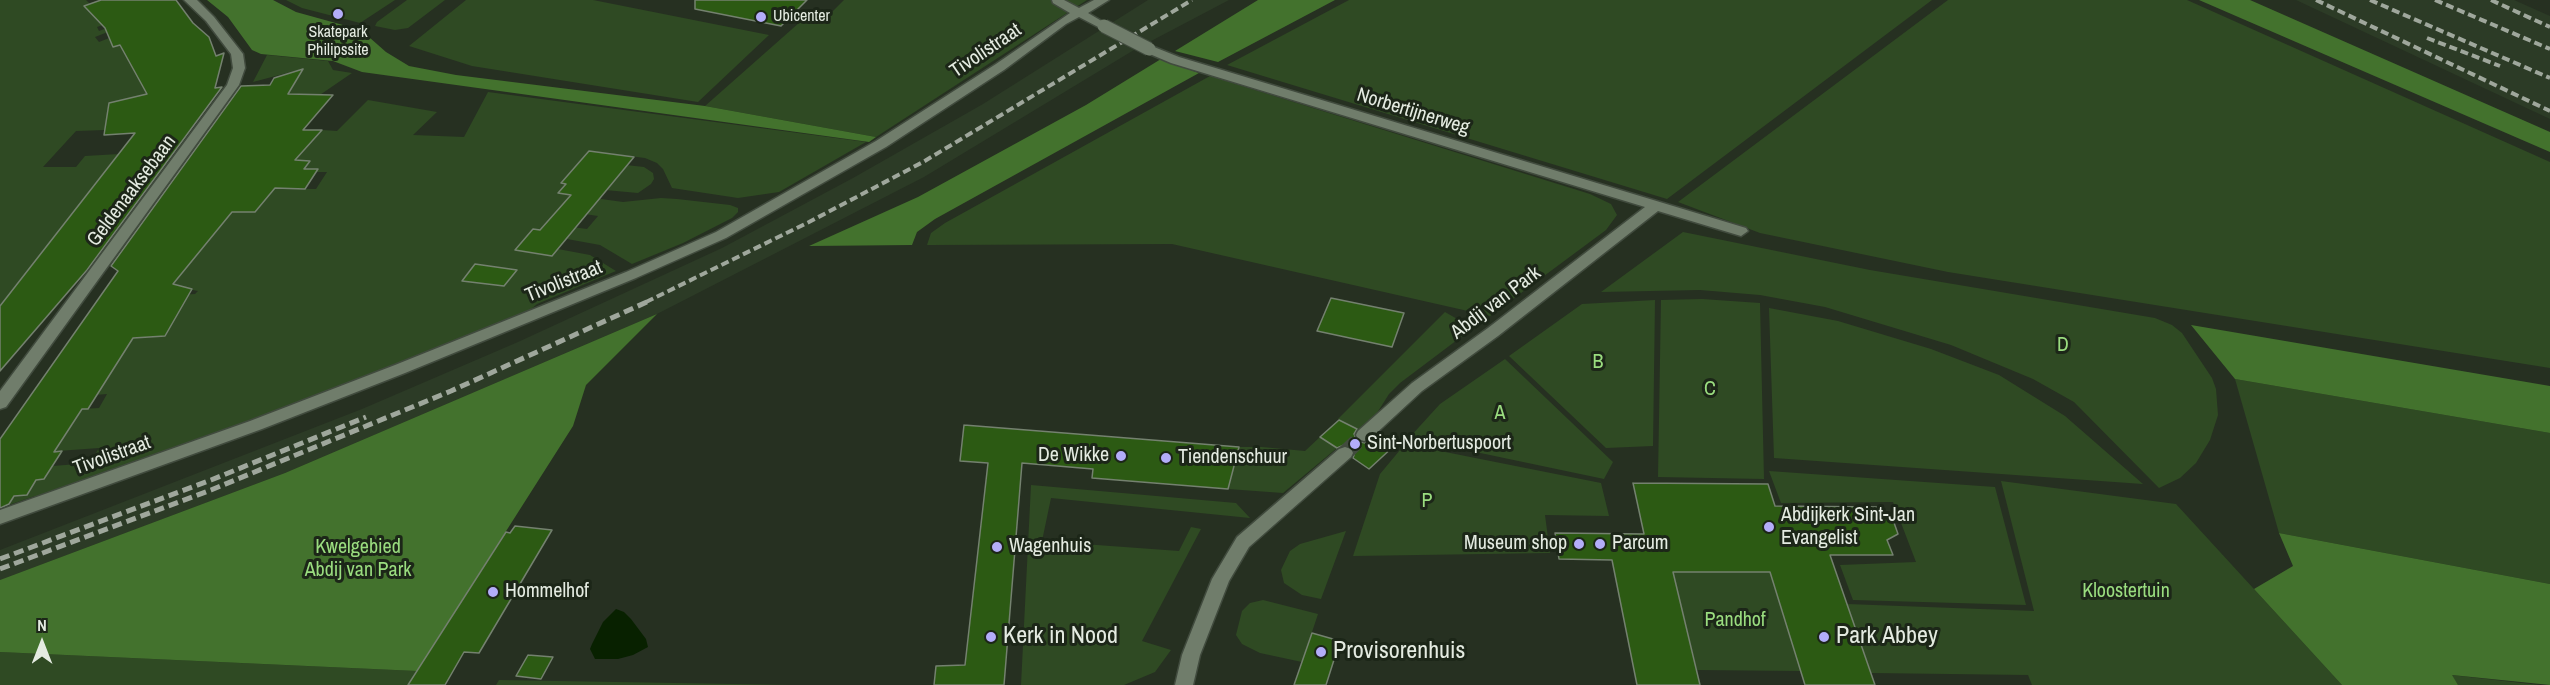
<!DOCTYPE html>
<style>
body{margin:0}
#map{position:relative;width:2550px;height:685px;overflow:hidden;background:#263021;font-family:"Archivo Narrow",sans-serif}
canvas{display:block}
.north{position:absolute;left:12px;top:613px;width:60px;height:60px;-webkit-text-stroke:4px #1c2618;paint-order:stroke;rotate:0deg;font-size:16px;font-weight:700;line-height:24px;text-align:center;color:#e4ebe1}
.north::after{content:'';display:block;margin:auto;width:21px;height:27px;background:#e4ebe1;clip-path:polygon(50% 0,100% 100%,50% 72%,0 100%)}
</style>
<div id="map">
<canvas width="2550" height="685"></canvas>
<div class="north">N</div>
</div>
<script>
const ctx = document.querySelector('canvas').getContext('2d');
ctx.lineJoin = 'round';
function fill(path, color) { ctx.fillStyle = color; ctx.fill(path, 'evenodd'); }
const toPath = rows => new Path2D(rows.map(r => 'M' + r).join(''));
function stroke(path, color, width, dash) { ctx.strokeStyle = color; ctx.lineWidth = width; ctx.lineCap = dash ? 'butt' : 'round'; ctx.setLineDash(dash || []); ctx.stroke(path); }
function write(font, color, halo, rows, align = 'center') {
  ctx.font = font + ' "Archivo Narrow",sans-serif'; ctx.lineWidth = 6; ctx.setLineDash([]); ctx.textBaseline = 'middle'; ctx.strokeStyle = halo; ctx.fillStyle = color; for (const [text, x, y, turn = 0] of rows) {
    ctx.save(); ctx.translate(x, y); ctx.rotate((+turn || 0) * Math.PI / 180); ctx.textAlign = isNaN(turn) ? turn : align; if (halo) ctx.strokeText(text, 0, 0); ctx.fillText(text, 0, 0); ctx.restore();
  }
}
fill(toPath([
 [1148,0,1229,0,1134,50,924,177,657,314,285,473,0,580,0,550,362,409,518,342,722,248,853,178,983,104],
 [2296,0,2514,0,2550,16,2550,119]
]), '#2c3b26');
fill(toPath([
 [0,0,86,0,90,4,85,6,117,20,97,27,99,31,120,23,123,26,95,37,99,42,122,33,112,43,114,47,141,37,128,59,129,62,169,85,144,95,109,103,107,114,118,113,105,130,76,131,43,167,76,167,85,156,119,154,0,306],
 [286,0,395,0,360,23,302,8],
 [407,0,445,0,408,28,395,30,375,26,377,22],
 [466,0,593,0,769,35,698,102,472,66,409,46],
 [844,0,1087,0,876,137,705,106,800,22,820,24],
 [1349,0,1932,0,1667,199,1227,65],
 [1948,0,2187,0,2550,162,2550,368,1948,272,1760,233,1678,202],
 [267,55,328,61,333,70,352,73,311,101,277,111,302,69,253,82],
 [1210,76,1590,194,1611,204,1617,215,1606,230,1490,316,1172,244,927,245,931,233,945,223],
 [488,92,866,142,779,192,738,198,672,188,663,169,657,163,645,158,589,151,561,182,566,184,558,193,623,202,661,198,677,199,730,205,738,208,738,212,732,218,683,243,632,264,600,245,567,239,572,227,587,229,598,216,558,210,540,230,533,229,515,250,552,256,558,249,590,255,616,271,537,304,528,312,278,412,30,501,35,496,0,508,0,505,9,504,19,481,44,479,53,466,90,463,99,448,44,452,68,425,72,425,82,409,99,408,107,394,95,395,114,368,148,297,195,294,198,291,163,284,203,247,207,212,255,212,263,203,257,188,316,189,327,172,316,172,318,169,304,169,309,161,278,159,283,141,312,142,322,130,337,131,368,100,437,112,413,135,464,137],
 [626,165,644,167,653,173,654,179,651,184,638,193,605,190],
 [1683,232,1870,270,2155,318,2172,325,2182,333,2212,378,2216,389,2218,415,2210,440,2196,463,2180,478,2159,488,2074,402,2033,379,1951,345,1825,307,1760,295,1700,290,1601,292],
 [1702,299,1760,303,1764,479,1658,477,1661,300],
 [1655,300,1653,446,1606,448,1509,356,1582,304],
 [1769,308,1838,321,1931,349,1999,375,2065,416,2143,484,1774,458],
 [1445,312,1473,328,1400,383,1389,394,1365,432,1355,429,1338,419],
 [1505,359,1613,462,1604,479,1409,438,1440,404],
 [2235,379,2550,433,2550,584,2279,533],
 [1320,437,1337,448,1283,493,1228,489,1239,447,1262,447,1305,451],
 [1405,444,1601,483,1609,516,1545,515,1550,553,1353,556,1380,474],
 [1769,471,1995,487,2026,605,1853,600,1840,565,1916,562,1893,502,1781,503],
 [2001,481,2176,504,2342,685,2032,685,2028,675,1871,673,1847,604,2034,611],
 [1031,485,1236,503,1250,518,1051,498,1042,541,1179,551,1191,527,1201,529,1142,641,1171,650,1155,672,1124,685,1021,685],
 [1346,531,1321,599,1302,595,1284,583,1281,570,1290,551,1300,544],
 [1673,572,1770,572,1801,671,1697,670],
 [1263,600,1318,614,1302,662,1260,653,1242,644,1236,635,1242,611,1250,603],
 [0,652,417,671,408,685,0,685],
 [2451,675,2540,685,2458,685],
 [499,680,793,685,496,685]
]), '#2f4a23');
fill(toPath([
 [207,0,273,0,296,12,361,30,386,52,409,66,456,75,705,106,876,137,869,142,362,72,333,61,261,54,252,50,228,17],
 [1258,0,1335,0,1218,62,1175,51],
 [2199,0,2250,0,2550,132,2550,152],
 [1161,59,1199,73,935,219,917,232,912,245,809,246,918,197,1086,105],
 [657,314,586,385,573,426,417,671,0,652,0,580,285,473],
 [2191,325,2550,386,2550,433,2235,379],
 [2279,533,2550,584,2550,685,2452,675,2458,685,2342,685,2254,589,2293,566]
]), '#43722d');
fill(toPath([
 [616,609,624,612,631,619,646,639,648,647,633,655,618,659,595,659,590,649,592,644,603,622]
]), '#082100');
const building = toPath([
 [101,0,176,0,193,23,209,37,216,56,224,53,215,88,222,87,87,270,0,371,0,306,135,133,104,135,109,103,147,94,120,45,113,47,105,28,84,6,101,0],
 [695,0,807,0,781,26,695,9,695,0],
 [303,69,288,94,333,95,303,130,322,130,295,160,310,161,304,169,318,169,305,189,275,188,255,212,232,212,173,284,192,289,165,336,133,338,88,409,82,409,54,452,62,451,44,479,36,480,27,495,14,496,9,504,0,508,0,439,118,271,111,266,241,86,270,85,274,78,303,69],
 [589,151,634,157,552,256,515,250,533,229,540,230,571,195,558,193,566,184,561,183,589,151],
 [475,264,517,270,504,286,462,281,475,264],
 [1331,298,1404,313,1392,347,1317,331,1331,298],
 [1339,420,1357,429,1354,434,1357,441,1365,443,1376,437,1395,445,1369,469,1353,458,1355,452,1352,447,1344,445,1337,448,1320,437,1339,420],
 [964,425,1152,440,1239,447,1228,489,1092,478,1093,469,1022,463,1004,685,934,685,936,666,965,665,988,463,960,461,964,425],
 [1633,483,1768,484,1775,506,1876,507,1892,517,1898,534,1887,540,1893,555,1830,555,1875,685,1805,685,1770,572,1673,572,1700,685,1637,685,1612,560,1559,559,1555,533,1644,534,1633,483],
 [515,526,552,530,479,653,464,652,445,685,408,685,506,532,510,533,515,526],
 [1312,633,1340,641,1326,685,1294,685,1312,633],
 [528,655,553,657,541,679,516,676,528,655]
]);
fill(building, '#2c5a13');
stroke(building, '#74816f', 1.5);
stroke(toPath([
 [1345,453,1364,435]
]), '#424c3e', 16, [16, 8]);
const minor = toPath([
 [1052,0,1064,0,1079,8,1094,0,1109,0,1088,13,1110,26,1104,30,1100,28,1079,17,1066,24,1004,70,886,147,726,238,636,278,405,373,262,429,0,524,0,510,250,421,395,365,626,272,716,232,876,141,996,64,1070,13,1053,3,1052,0],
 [1149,45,1179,57,1746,228,1748,231,1741,236,1658,211,1498,336,1422,391,1370,439,1364,441,1358,439,1356,435,1358,431,1412,383,1488,328,1645,207,1171,63,1145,52,1143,49,1149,45],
 [1345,447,1351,449,1353,453,1351,457,1249,547,1229,581,1200,655,1193,685,1175,685,1182,655,1212,579,1237,537,1339,449,1345,447]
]);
const tertiary = toPath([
 [184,0,197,0,214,17,243,54,245,68,239,85,6,407,0,409,0,391,227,85,233,68,231,54,206,21,184,0]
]);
stroke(minor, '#414b3e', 3);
stroke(tertiary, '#414b3e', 3);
fill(minor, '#707d6b');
fill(tertiary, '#707d6b');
stroke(toPath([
 [2316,0,2550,111],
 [2370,0,2550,78],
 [2435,0,2550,49],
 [2491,0,2550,27],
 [2427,38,2500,66],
 [646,302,809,222,923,162,1192,0]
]), '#9fa79c', 4, [8, 4]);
stroke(toPath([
 [0,559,211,480,366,417],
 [0,569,211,490,451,391,649,301]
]), '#9fa79c', 5, [10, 5]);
const minorBridge = toPath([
 [1104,26,1149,49]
]);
stroke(minorBridge, '#414b3e', 15, []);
stroke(minorBridge, '#707d6b', 13);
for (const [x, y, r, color] of [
 [338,14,6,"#b3adf9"],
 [761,17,6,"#b3adf9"],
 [1355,444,6,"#b3adf9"],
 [1121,456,6,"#b3adf9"],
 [1166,458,6,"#b3adf9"],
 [1769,527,6,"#b3adf9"],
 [1579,544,6,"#b3adf9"],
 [1600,544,6,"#b3adf9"],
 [997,547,6,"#b3adf9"],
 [493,592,6,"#b3adf9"],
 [991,637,6,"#b3adf9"],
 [1824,637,6,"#b3adf9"],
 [1321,652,6,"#b3adf9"]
]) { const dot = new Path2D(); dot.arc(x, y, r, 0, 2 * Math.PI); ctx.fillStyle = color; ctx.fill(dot); stroke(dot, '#1c2618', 2); }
write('16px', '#e4ebe1', '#1c2618', [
 ["Ubicenter",773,17],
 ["Skatepark",338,33,"center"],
 ["Philipssite",338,51,"center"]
], 'left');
write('20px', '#e4ebe1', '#1c2618', [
 ["Tivolistraat",986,51,-34],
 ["Norbertijnerweg",1413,112,17],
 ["Geldenaaksebaan",132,191,-53],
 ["Tivolistraat",564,282,-22],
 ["Abdij van Park",1496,303,-37],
 ["Tivolistraat",112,456,-20]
]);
write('20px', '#9add7f', '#1c2618', [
 ["D",2063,346],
 ["B",1598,363],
 ["C",1710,390],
 ["A",1500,414],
 ["P",1427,502],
 ["Kwelgebied",358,548],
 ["Abdij van Park",358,571],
 ["Kloostertuin",2126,592],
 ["Pandhof",1735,621]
]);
write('20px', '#e4ebe1', '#1c2618', [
 ["Sint-Norbertuspoort",1367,444],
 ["De Wikke",1109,456,"right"],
 ["Tiendenschuur",1178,458],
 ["Abdijkerk Sint-Jan",1781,516],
 ["Evangelist",1781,539],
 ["Museum shop",1567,544,"right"],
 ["Parcum",1612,544],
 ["Wagenhuis",1009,547],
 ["Hommelhof",505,592]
], 'left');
write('24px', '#e4ebe1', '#1c2618', [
 ["Kerk in Nood",1003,637],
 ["Park Abbey",1836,637],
 ["Provisorenhuis",1333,652]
], 'left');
</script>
